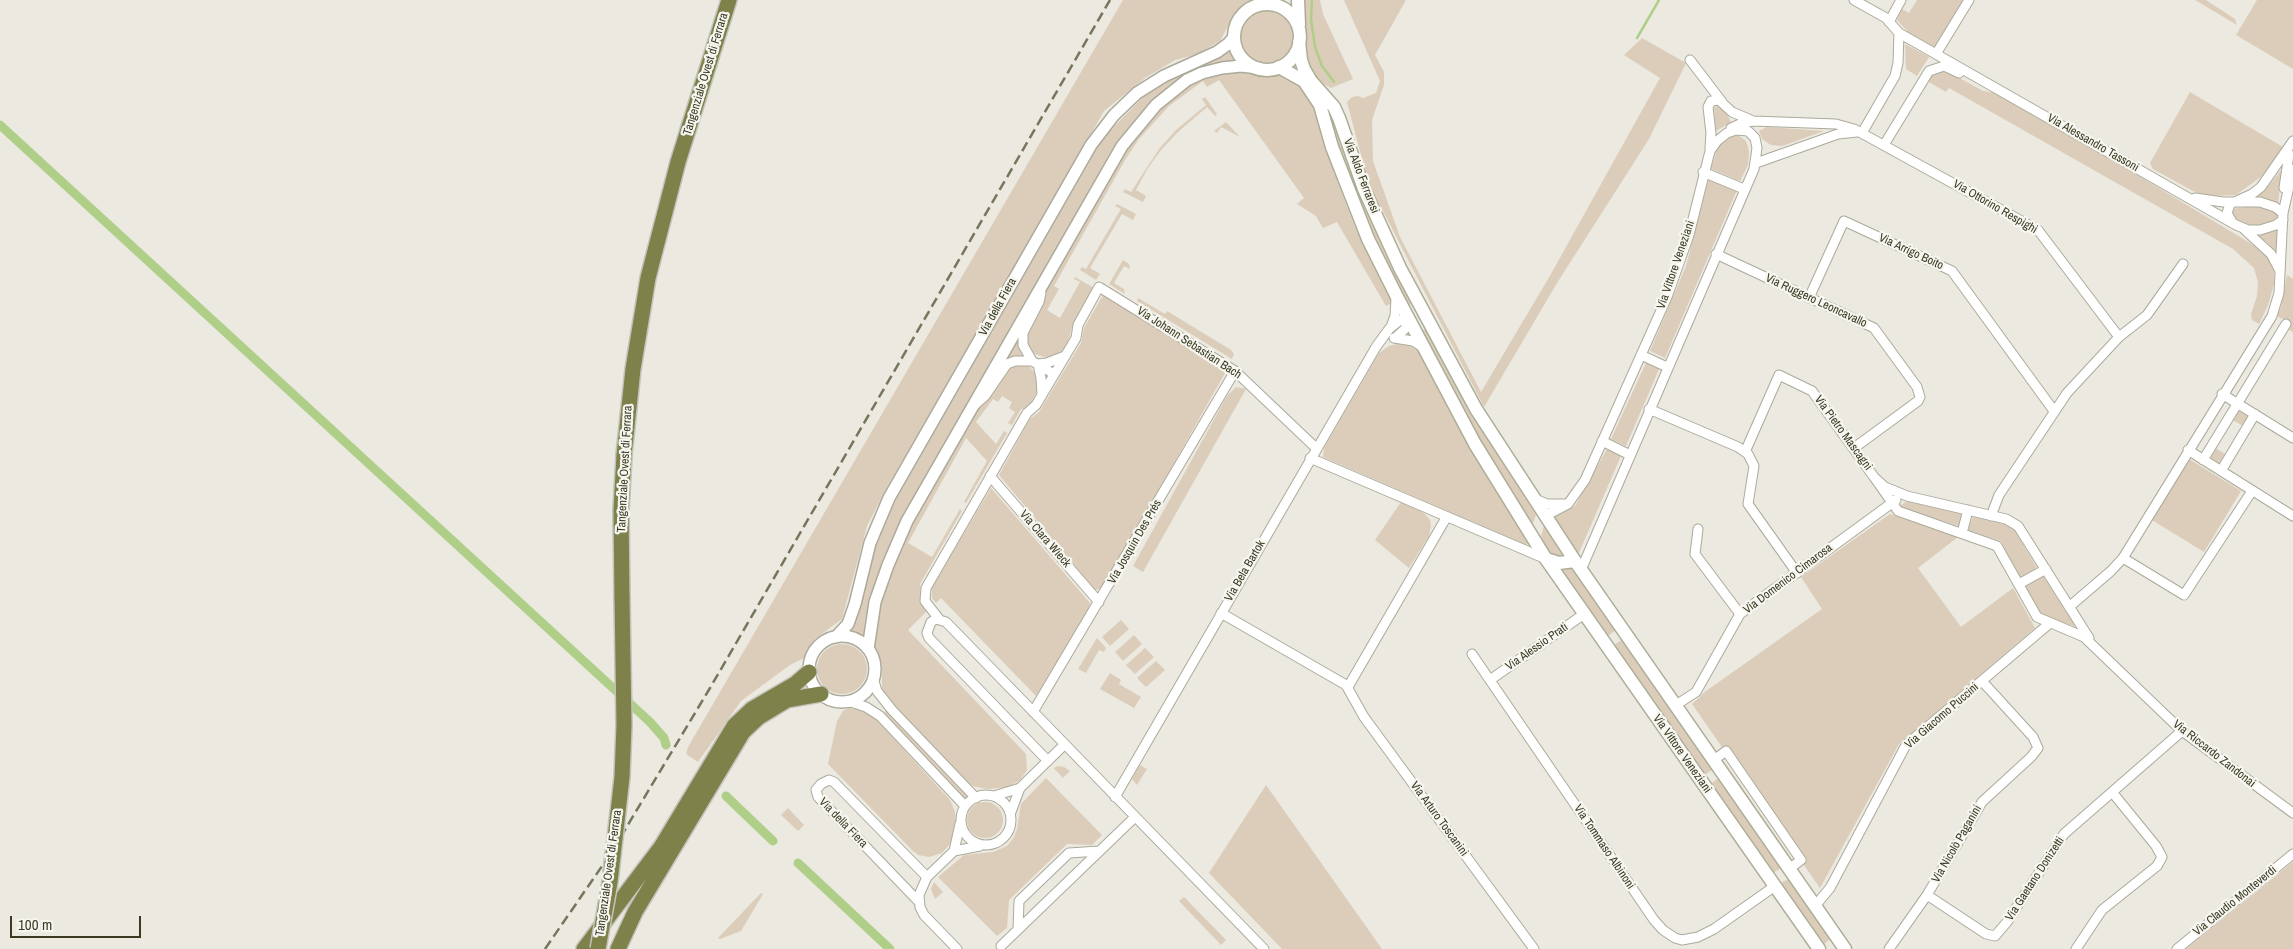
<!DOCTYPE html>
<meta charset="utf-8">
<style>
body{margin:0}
#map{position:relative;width:2293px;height:949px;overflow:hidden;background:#ebe9e0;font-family:"Archivo Narrow",sans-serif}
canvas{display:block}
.scale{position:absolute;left:10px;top:916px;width:131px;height:22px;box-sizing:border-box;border:2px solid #3a3b21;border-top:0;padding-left:6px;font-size:15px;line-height:18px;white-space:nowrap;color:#3a3b21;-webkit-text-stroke:4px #f7f6f1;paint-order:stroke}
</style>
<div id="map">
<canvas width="2293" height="949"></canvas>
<div class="scale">100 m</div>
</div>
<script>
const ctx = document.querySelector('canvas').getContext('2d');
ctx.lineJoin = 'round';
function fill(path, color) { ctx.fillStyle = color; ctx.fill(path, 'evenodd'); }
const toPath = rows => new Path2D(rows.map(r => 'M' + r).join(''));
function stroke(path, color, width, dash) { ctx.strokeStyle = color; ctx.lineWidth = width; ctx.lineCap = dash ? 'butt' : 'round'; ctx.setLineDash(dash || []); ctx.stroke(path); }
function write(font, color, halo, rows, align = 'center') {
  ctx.font = font + ' "Archivo Narrow",sans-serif'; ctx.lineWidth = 4.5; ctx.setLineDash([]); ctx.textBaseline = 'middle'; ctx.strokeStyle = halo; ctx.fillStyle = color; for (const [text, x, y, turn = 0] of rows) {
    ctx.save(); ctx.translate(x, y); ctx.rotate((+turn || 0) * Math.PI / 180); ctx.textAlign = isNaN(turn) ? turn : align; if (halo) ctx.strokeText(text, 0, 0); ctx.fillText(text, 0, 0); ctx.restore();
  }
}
fill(toPath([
 [1123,0,1257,0,1247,4,1235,13,1220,41,1198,54,1175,60,1145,78,1104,111,886,489,867,526,842,619,815,639,806,657,790,665,741,701,698,762,686,754,688,747],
 [1305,0,1320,0,1323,14,1353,79,1331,88,1320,82,1309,69,1305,52,1306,27,1301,11],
 [1344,0,1406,0,1375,55,1384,72,1384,85,1372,120,1373,161,1400,237,1481,392,1551,274,1660,78,1624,55,1642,38,1686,63,1649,139,1557,283,1484,407,1368,182,1347,102,1352,97,1358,96,1363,98,1376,93,1380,81],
 [1917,0,1964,0,1936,48,1908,32,1897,20,1902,9,1909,13],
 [2195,0,2206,0,2235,19,2237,25],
 [2257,0,2293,0,2293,69,2236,35],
 '1241 37a26 26 0 1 1 52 0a26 26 0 1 1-52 0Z',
 [1905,44,1929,57,1917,76,1906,69],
 [1230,49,1236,62,1221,62,1187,74,1164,90,1137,117,1110,153,1021,313,970,399,901,526,872,598,865,619,864,637,851,632,859,610,872,553,885,519,1103,138,1148,92,1173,76],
 [1249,70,1294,78,1315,105,1338,183,1355,227,1392,303,1386,306,1337,222,1323,228,1316,216,1297,204,1304,198,1219,80,1207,87,1203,81,1169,106,1139,139,1125,160,1054,286,1059,289,1047,310,1060,318,1080,282,1074,279,1075,277,1094,288,1073,324,1068,342,1060,354,1048,358,1034,354,1026,343,1026,332,1048,284,1121,156,1158,110,1193,82,1216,74],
 [1945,70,1983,91,1995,93,2079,140,2260,249,2270,258,2274,269,2274,284,2268,305,2259,324,2252,320,2251,314,2257,296,2258,282,2254,268,2233,249,1949,88,1946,92,1927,81,1932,74],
 [2190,92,2283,147,2262,176,2236,195,2211,196,2195,192,2153,169,2150,163],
 [1205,97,1217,114,1215,116,1207,107,1178,132,1161,150,1148,168,1136,190,1146,196,1143,202,1123,192,1125,189,1131,192,1159,149,1176,130,1206,105,1202,99],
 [1722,105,1731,122,1716,131,1714,107],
 [1331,111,1413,303,1406,307,1388,272,1349,181,1328,113],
 [1226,122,1240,137,1221,127,1217,133,1214,131],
 [1767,127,1824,131,1782,146,1771,145,1762,139,1759,131],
 [1738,135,1746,141,1749,151,1748,165,1740,181,1711,169,1718,146,1727,138],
 [2282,169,2278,204,2256,197,2267,188],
 [1709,178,1737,190,1665,358,1650,351,1686,266],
 [1117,204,1136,214,1133,220,1122,214,1090,268,1100,274,1096,280,1080,270,1082,267,1086,269,1119,212,1121,209,1115,206],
 [2255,206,2279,213,2276,220,2256,226,2248,225,2231,218,2230,209],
 [2278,228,2276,255,2268,243,2255,234],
 [1123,260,1129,264,1130,269,1124,266,1114,283,1124,289,1125,294,1109,284],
 [2287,275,2293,279,2293,332,2288,329,2290,323,2277,316,2281,307],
 [1103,295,1222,368,1225,373,1108,580,1100,589,1095,590,999,475,1030,419,1039,412,1081,343,1084,328],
 [1138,298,1165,314,1167,311,1231,350,1234,354,1232,359,1137,301],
 [1428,329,1478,423,1533,510,1536,515,1531,528,1514,502,1418,331],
 [1018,335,1019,343,1028,358,1004,362],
 [1397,344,1408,345,1418,351,1526,537,1529,543,1526,545,1323,457,1324,448,1379,353,1389,346],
 [1646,363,1659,369,1626,446,1611,439],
 [1015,364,1029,366,1038,377,1038,389,1031,403,1023,409,1021,409,1012,425,1008,423,1015,412,1009,408,1012,402,1002,396,998,402,993,399,976,422,996,444,1004,431,1007,433,966,503,964,502,987,461,966,438,908,543,932,557,960,509,962,511,920,584,921,601,927,611,908,630,1026,754,1027,770,1020,780,1008,787,987,789,973,786,962,778,888,700,882,688,882,665,875,648,875,634,879,609,902,544,974,412,986,400,1006,370],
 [1236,387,1246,389,1143,572,1133,566,1227,396],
 [2237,410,2248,417,2243,426,2231,419],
 [2214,447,2225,454,2219,463,2208,456],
 [1607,449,1621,456,1578,555,1552,518,1575,506],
 [2189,459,2241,491,2204,552,2152,520],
 [991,488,1090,603,1088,612,1036,696,941,598,936,603,932,598,932,587],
 [1907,501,1963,514,1959,526,1898,507],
 [1401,502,1424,513,1430,520,1431,526,1429,536,1409,568,1375,540],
 [1890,514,1958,537,1918,568,1961,627,2013,588,2035,628,1899,744,1820,888,1692,704,1706,691,1822,609,1801,577],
 [1973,516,2012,526,2037,568,2020,578,2001,541,1968,530],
 [1544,526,1565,558,1554,555,1546,548,1541,535],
 [1557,568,1574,569,1616,630,1605,638],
 [2043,576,2076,627,2038,614,2024,587],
 [1121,620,1129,629,1110,646,1102,637],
 [1134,635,1142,644,1123,661,1115,652],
 [1097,638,1106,648,1104,652,1099,650,1086,673,1078,669],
 [1623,639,1714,769,1701,777,1611,647],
 '817 669a25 25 0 1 1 50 0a25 25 0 1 1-50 0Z',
 [1145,648,1154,657,1135,674,1126,665],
 [1156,661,1165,670,1146,687,1137,678],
 [1110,673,1121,680,1119,684,1141,697,1134,708,1100,689],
 [849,708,863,710,873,716,950,800,955,812,956,827,950,844,942,853,929,857,918,855,912,850,828,764,837,721,843,711],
 [886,711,967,796,964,799,883,714],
 [1140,765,1147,769,1137,785,1132,779],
 [1058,766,1064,767,1070,771,1063,778,1054,768],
 [1727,766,1789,855,1785,858,1724,769],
 [1720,777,1783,867,1771,874,1709,785],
 [1046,778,1102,835,1092,845,1067,844,1009,900,1007,928,997,936,938,877,964,855,993,852,1007,846,1014,837,1017,829,1021,804],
 [1266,785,1382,949,1282,949,1209,873],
 '967 820a18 18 0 1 1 36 0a18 18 0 1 1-36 0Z',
 [788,808,804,825,798,831,781,815],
 [2293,862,2293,949,2186,949],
 [1788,879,1831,938,1823,945,1779,884],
 [934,882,943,892,935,899,931,889],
 [761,893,763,894,741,931,720,939,718,938],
 [1184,897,1226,940,1221,945,1179,901]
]), '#dbcdba');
stroke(toPath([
 [1312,0,1311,19,1315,47,1322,66,1334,82],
 [1637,38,1659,0]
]), '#afcf89', 2.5);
stroke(toPath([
 [0,125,650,722,664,738,666,745],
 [726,796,773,841],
 [798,863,890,949]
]), '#afcf89', 9);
const minor = toPath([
 [1854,0,1886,18,1899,33,2236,225,2248,230,2260,230,2276,225,2283,220],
 [1889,22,1901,0],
 [1936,54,1969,0],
 [1690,60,1722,102],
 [1731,128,1742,123,1753,121,1836,124,1854,129,2038,230,2119,337],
 [1862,133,1895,76,1898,63,1899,33],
 [1884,145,1929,71,1944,66,1959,73],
 [1710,148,1711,133,1708,107,1711,101,1719,100,1732,112,1751,120],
 [1756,163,1838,134,1857,132],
 [1703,172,1744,189],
 [2284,188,2289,154],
 [2195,198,2223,202,2260,202,2275,207,2283,213],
 [2232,222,2227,213,2230,204,2252,194,2261,187,2293,141],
 [2245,230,2271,254,2280,271],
 [1716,254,1874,328,1917,387,1920,397,1918,401,1854,448],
 [1041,293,1039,302,1023,333,1023,345,1032,361,1054,374],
 [1809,298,1844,221,1952,271,2054,411],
 [1391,327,1395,316,1396,298],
 [1394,338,1413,341,1424,348],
 [1641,355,1667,367],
 [2222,394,2293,438],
 [1042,395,1041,378,1038,364,1047,363,1065,356],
 [976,404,985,396,1007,364,1015,361,1032,361],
 [1649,409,1738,447,1748,454,1754,466,1748,504,1797,573],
 [1602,441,1630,455],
 [2188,450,2293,516],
 [1745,452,1779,375,1812,391,1874,477,1885,487,1907,496,2006,519,2018,526,2089,638],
 [1310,458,1546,559],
 [2203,460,2286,324],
 [2221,471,2255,414],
 [990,476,1099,602],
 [1874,477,1898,511,1997,546,2037,617,2084,637,2182,731,2293,813],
 [1535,499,1547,504,1568,504],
 [1545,516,1568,504,1585,480,1667,297,1689,235,1710,151,1717,141,1727,133,1736,130,1748,131,1755,138,1757,148,1754,169,1581,570],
 [1991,516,1999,495,2067,393,2119,337,2147,315,2183,264],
 [1698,529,1695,554,1740,614],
 [1962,533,1968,510],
 [2123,558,2184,595,2252,491],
 [2019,584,2046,569],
 [2069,607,2111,571,2123,558,2272,316,2279,293,2283,213,2293,169],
 [1221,613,1346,685,1364,717,1534,949],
 [939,619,925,601,926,588,1027,413,1036,405,1076,338,1078,325,1099,287,1235,371,1316,448],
 [1472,654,1654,920,1663,930,1675,938,1682,940,1698,937,1714,929,1775,886],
 [873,678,877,691,892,710,976,798],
 [1490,680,1584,614],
 [1348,687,1446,518],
 [848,701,866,707,880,716,965,806],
 [1676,705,1696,692,1740,614,1896,500],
 [1033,712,1235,371],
 [1714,760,1726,751,1801,860,1789,869],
 [1048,761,929,638,927,633,931,622,936,619,946,622,1264,949],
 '961 820a25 25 0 1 1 50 0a25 25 0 1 1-50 0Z',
 [994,796,1020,788],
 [1115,797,1376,347,1389,329,1399,321,1408,319,1406,328,1395,338],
 [1011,812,1020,788,1064,745],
 [954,851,960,824],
 [1927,895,1986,934,1995,936,2007,922,2064,834,2182,731],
 [919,902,818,797,816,790,821,784,829,780,834,782,927,877],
 [1815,906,1830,888,1906,745,2050,623],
 [1018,929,1019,901,1069,853,1099,851],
 [1001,946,1135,817],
 [957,949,924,915,920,907,919,895,927,877,954,851,980,846],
 [1889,949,1927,895,1982,802,2031,757,2038,748,2033,737,1982,681],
 [2076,949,2102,910,2157,866,2162,857,2156,846,2112,792],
 [2177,949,2293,854]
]);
const tertiary = toPath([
 '809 669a33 33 0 1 1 66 0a33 33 0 1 1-66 0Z',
 [836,637,848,624,855,604,870,543,889,498,1091,145,1114,115,1137,93,1164,76,1217,52,1228,44,1234,37],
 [868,649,875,602,888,565,907,521,1122,146,1156,105,1187,80,1202,73,1222,68,1241,66,1259,68]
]);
const secondary = toPath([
 [1298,0,1299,25],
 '1234 37a33 33 0 1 1 66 0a33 33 0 1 1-66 0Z',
 [1299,42,1301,60,1304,69,1311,81,1334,107,1339,118,1364,189,1400,268,1476,409,1575,561,1845,949],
 [1279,67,1304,81,1320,105,1332,147,1368,239,1396,295,1475,444,1546,559,1819,949],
 [1546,559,1559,563,1575,561]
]);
const trunk = toPath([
 [622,598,621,510,624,455,633,369,648,278,678,162,729,0],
 [584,949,661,847,734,726,752,709,795,684,809,672],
 [618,949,635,912,743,732,759,717,787,700,821,694]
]);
stroke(minor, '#abaa9b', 11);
stroke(tertiary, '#abaa9b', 14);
stroke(secondary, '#adad97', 15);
stroke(trunk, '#c4c4bc', 18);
stroke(minor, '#fff', 9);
stroke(tertiary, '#fff', 11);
stroke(secondary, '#fff', 12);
stroke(trunk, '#7e824a', 15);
stroke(toPath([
 [545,949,611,853,710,688,1110,0]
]), '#75765c', 2.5, [10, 5]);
const trunkBridge = toPath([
 [598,949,610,882,622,777,624,725,622,598]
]);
stroke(trunkBridge, '#c4c4bc', 18, []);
stroke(trunkBridge, '#7e824a', 15);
write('12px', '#3a3b21', '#f7f6f1', [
 ["Tangenziale Ovest di Ferrara",706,74,-73],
 ["Via Alessandro Tassoni",2093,143,30],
 ["Via Aldo Ferraresi",1361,176,69],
 ["Via Ottorino Respighi",1995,207,30],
 ["Via Arrigo Boito",1911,252,25],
 ["Via Vittore Veneziani",1676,265,-71],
 ["Via Ruggero Leoncavallo",1816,301,25],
 ["Via della Fiera",998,307,-61],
 ["Via Johann Sebastian Bach",1189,343,33],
 ["Via Pietro Mascagni",1843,433,54],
 ["Tangenziale Ovest di Ferrara",625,469,-87],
 ["Via Clara Wieck",1045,539,49],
 ["Via Josquin Des Prés",1135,542,-60],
 ["Via Bela Bartok",1245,571,-60],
 ["Via Domenico Cimarosa",1788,579,-37],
 ["Via Alessio Prati",1537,647,-35],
 ["Via Giacomo Puccini",1942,716,-41],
 ["Via Vittore Veneziani",1682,754,55],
 ["Via Riccardo Zandonai",2214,754,38],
 ["Via Arturo Toscanini",1439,819,54],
 ["Via della Fiera",843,823,46],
 ["Via Nicolò Paganini",1957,844,-60],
 ["Via Tommaso Albinoni",1604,847,56],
 ["Tangenziale Ovest di Ferrara",609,873,-82],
 ["Via Gaetano Donizetti",2035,879,-57],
 ["Via Claudio Monteverdi",2235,901,-39]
]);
</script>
